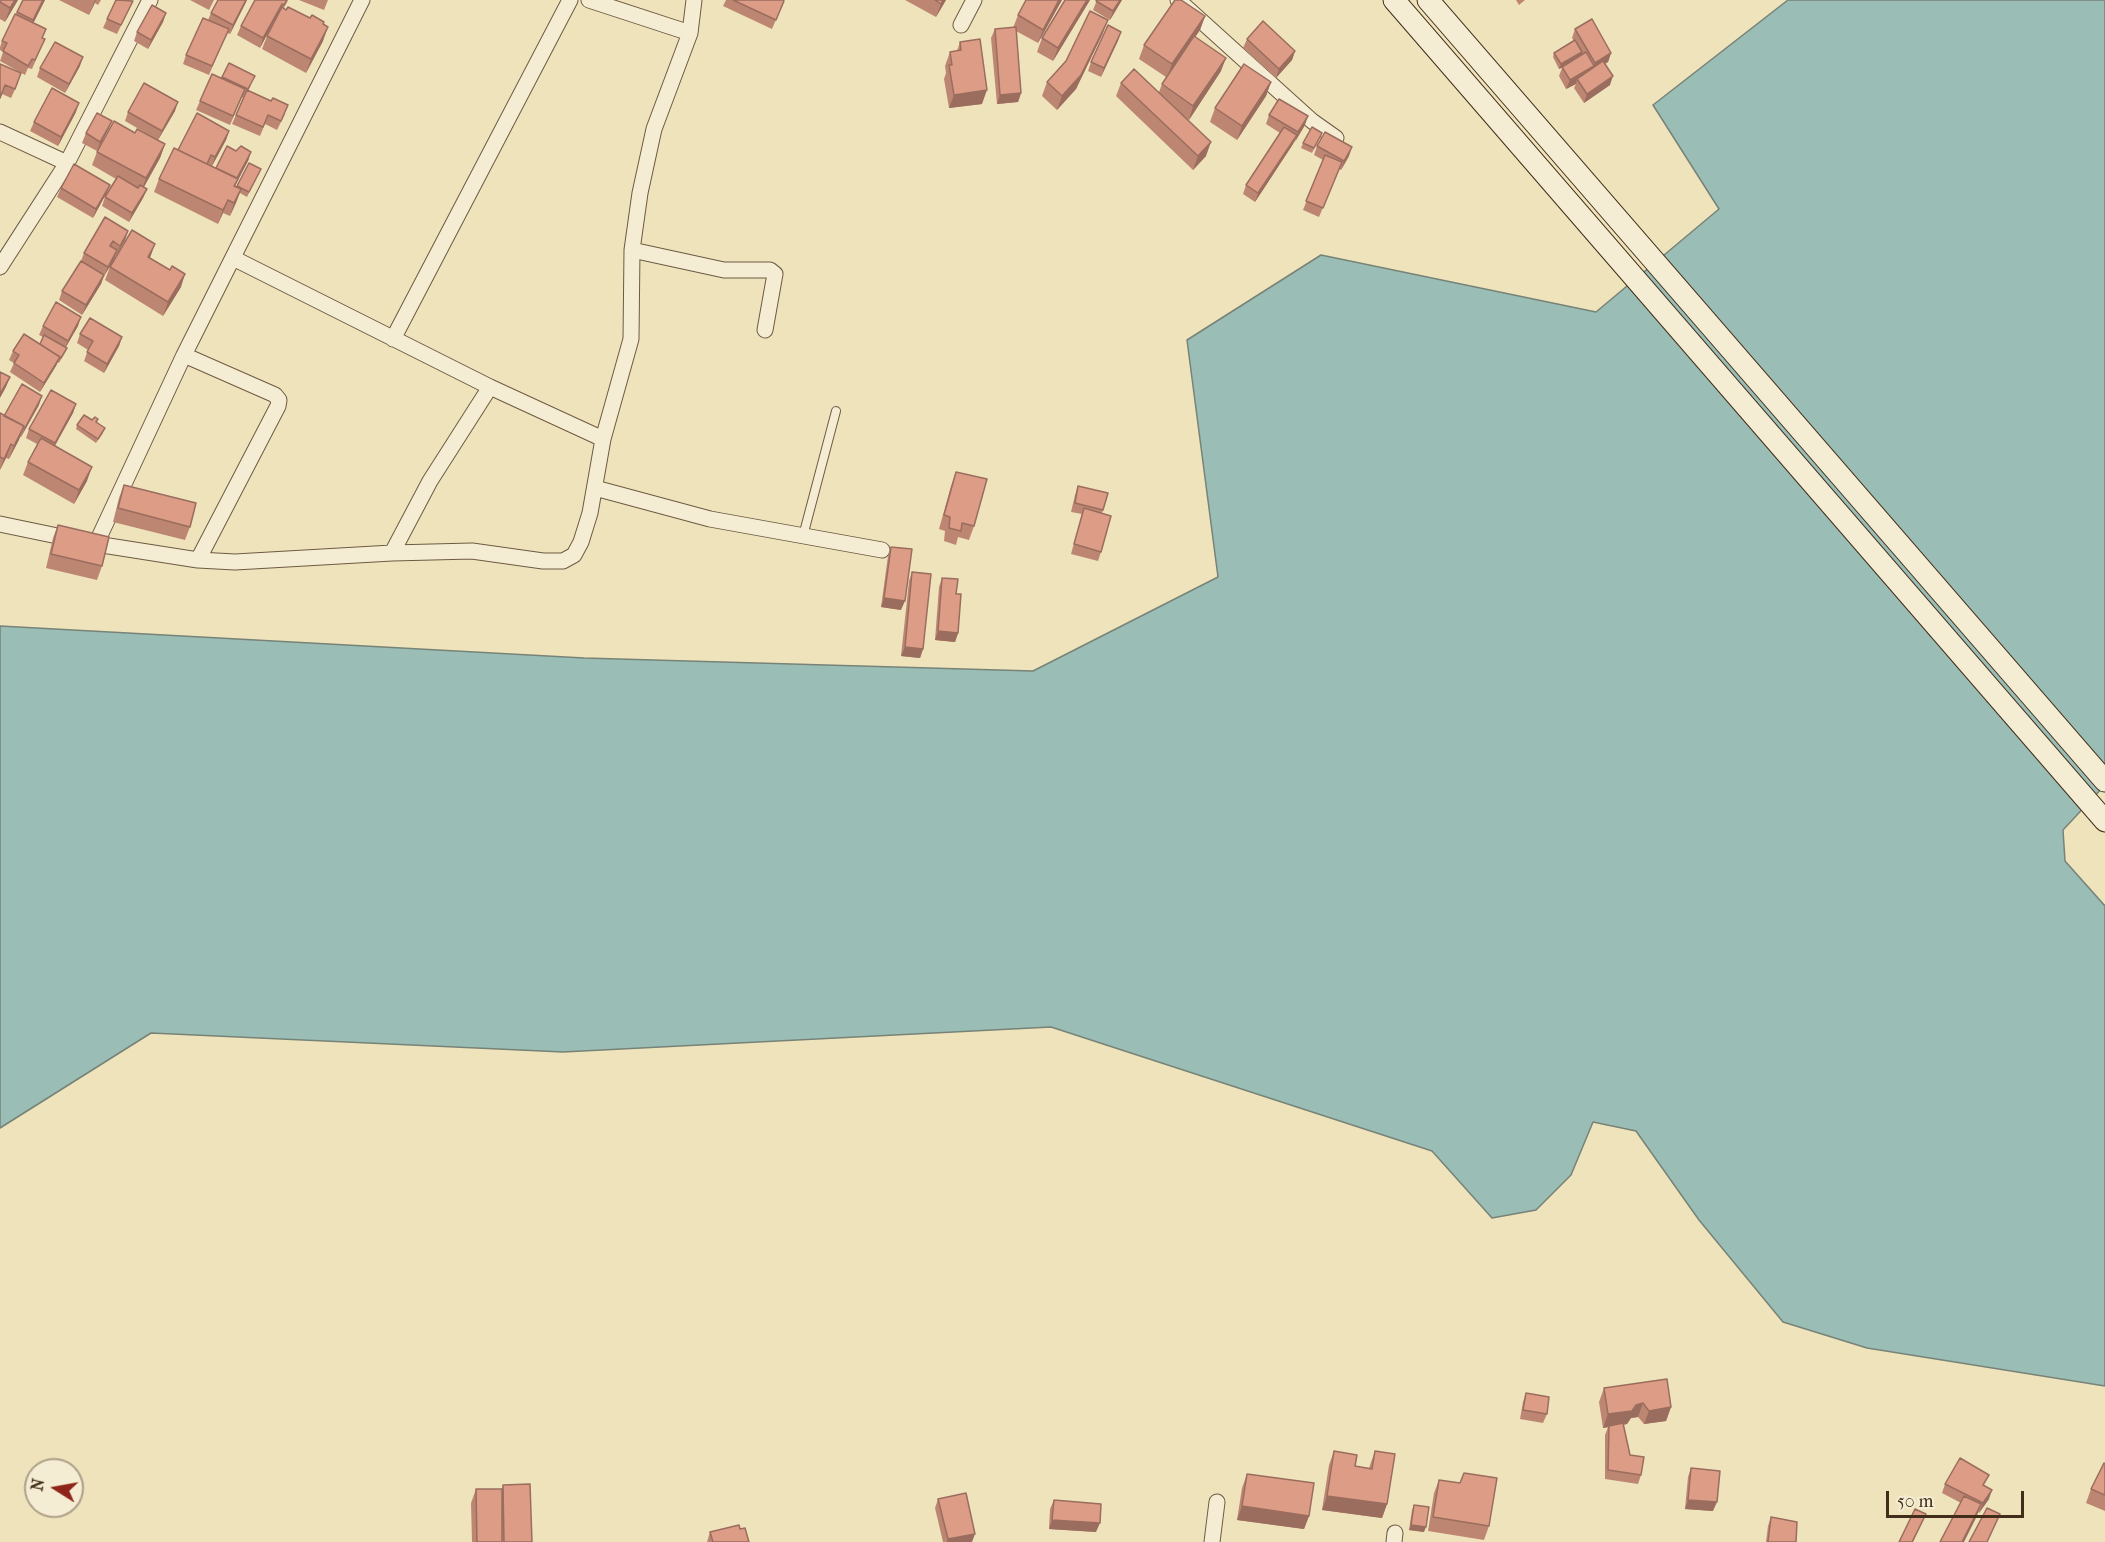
<!DOCTYPE html>
<style>
body{margin:0}
#map{position:relative;width:2105px;height:1542px;overflow:hidden;background:#efe3bc;font-family:"IM FELL French Canon",serif}
canvas{display:block}
.north{position:absolute;left:24px;top:1458px;width:60px;height:60px;box-sizing:border-box;background:#f5edd3;border:2px solid #ada089;border-radius:50%;rotate:281deg;font-size:16px;font-weight:700;line-height:24px;text-align:center;color:#422d1a}
.north::after{content:'';display:block;margin:auto;width:21px;height:27px;background:#8f2418;clip-path:polygon(50% 0,100% 100%,50% 72%,0 100%)}
.scale{position:absolute;left:1886px;top:1491px;width:138px;height:27px;box-sizing:border-box;border:3px solid #422d1a;border-top:0;padding-left:8px;font-size:18px;line-height:21px;white-space:nowrap;color:#422d1a;-webkit-text-stroke:4px #f5edd3;paint-order:stroke}
</style>
<div id="map">
<canvas width="2105" height="1542"></canvas>
<div class="north">N</div>
<div class="scale">50 m</div>
</div>
<script>
const ctx = document.querySelector('canvas').getContext('2d');
ctx.lineJoin = 'round';
function fill(path, color) { ctx.fillStyle = color; ctx.fill(path, 'evenodd'); }
const toPath = rows => new Path2D(rows.map(r => 'M' + r).join(''));
function stroke(path, color, width, dash) { ctx.strokeStyle = color; ctx.lineWidth = width; ctx.lineCap = dash ? 'butt' : 'round'; ctx.setLineDash(dash || []); ctx.stroke(path); }
const water = toPath([
 [1788,0,2105,0,2105,785,2063,830,2065,861,2105,906,2105,1386,1867,1348,1783,1322,1699,1220,1636,1131,1593,1122,1571,1175,1536,1210,1492,1218,1432,1151,1051,1027,563,1052,151,1033,0,1128,0,626,584,658,1033,671,1218,577,1187,340,1321,255,1596,312,1719,209,1653,105,1788,0]
]);
fill(water, '#9abdb5');
stroke(water, '#778377', 1.5);
const service = toPath([
 [803,536,836,411]
]);
const minor = toPath([
 [589,0,690,33],
 [1178,0,1312,121,1336,138],
 [961,25,974,0],
 [0,132,67,163],
 [632,250,724,270,770,270,775,274,765,330],
 [233,258,490,387,603,439],
 [0,267,67,163,150,0],
 [393,339,570,0],
 [184,355,275,395,279,400,278,406,198,560],
 [595,488,710,519,882,550],
 [0,524,96,544,198,560,235,562,392,553,472,551,543,561,563,561,574,555,581,542,590,513,603,439,631,339,632,250,640,193,654,129,690,33,694,0],
 [96,544,184,355,362,0],
 [392,553,430,481,490,387],
 [1212,1542,1217,1502],
 [1394,1542,1395,1533]
]);
const secondary = toPath([
 [1394,0,2105,821],
 [1428,0,2105,781]
]);
stroke(service, '#6d5a42', 10);
stroke(minor, '#6d5a42', 17);
stroke(secondary, '#422d1a', 23);
stroke(service, '#f5edd3', 8);
stroke(minor, '#f5edd3', 15);
stroke(secondary, '#f5edd3', 21);
fill(toPath([
 [0,0,18,0,5,22,0,19],
 [23,0,45,0,33,22,43,38,41,48,32,69,28,68,25,75,0,61,3,52,0,50,0,47,2,41],
 [59,0,101,0,98,5,95,3,89,15],
 [190,0,214,0,209,10],
 [247,0,230,34,227,33,209,75,183,64,186,55,208,20,211,13],
 [288,0,284,8,286,10,323,25,323,41,306,73,262,49,267,36,278,14,260,48,237,35,241,26],
 [299,0,328,0,324,10],
 [726,0,783,0,784,1,772,29,723,6],
 [905,0,946,0,936,17],
 [1026,0,1062,0,1038,43,1016,31,1021,93,1018,102,997,104,991,38,995,29,1013,28,1018,15],
 [1065,0,1090,0,1053,61,1037,52,1042,38],
 [1097,0,1122,0,1110,20,1093,10],
 [1516,0,1525,0,1519,5],
 [133,1,117,34,103,28,107,19],
 [166,13,163,22,148,49,134,41,137,32],
 [1205,16,1200,30,1195,37,1221,71,1189,120,1186,118,1206,156,1193,170,1116,96,1121,83,1159,92,1162,84,1166,77,1139,59,1144,45],
 [1575,29,1611,53,1608,62,1605,64,1610,85,1584,103,1574,88,1576,84,1566,89,1559,76,1562,68,1559,69,1553,57,1554,53,1574,41,1572,38],
 [1121,32,1101,77,1088,71,1091,62],
 [1103,33,1076,89,1057,110,1042,96,1047,82,1066,61],
 [1247,39,1295,51,1292,60,1276,78,1243,48],
 [960,42,982,104,949,108,944,79,946,73,945,66,950,52,957,51],
 [229,63,251,85,248,91,285,114,277,130,265,124,260,136,232,124,243,98,242,97,230,125,196,110,200,101,221,79],
 [0,64,18,83,11,98,2,94,0,99],
 [80,66,65,93,37,77,40,68],
 [1271,82,1266,96,1237,140,1210,122,1215,108],
 [175,111,158,140,125,121,128,112],
 [76,112,58,146,30,131,34,122],
 [1269,115,1305,125,1293,144,1255,202,1243,194,1246,185,1280,133,1266,124],
 [112,121,108,130,97,151,82,143,86,133],
 [229,131,226,140,212,166,216,168,236,151,251,152,248,161,237,182,235,186,236,187,261,169,247,197,240,193,230,216,223,213,218,224,154,192,159,179,178,150],
 [135,133,165,144,160,158,144,187,147,189,143,198,129,222,102,206,105,197,116,179,92,165,97,152],
 [1322,133,1312,153,1301,148,1303,143],
 [1317,146,1349,156,1341,170,1339,169,1319,217,1303,210,1323,160,1314,155],
 [110,185,106,194,93,218,57,197,61,188],
 [128,231,125,240,114,259,150,258,181,287,163,316,105,280,110,267,104,276,101,284,82,315,59,300,62,291,81,261,84,253],
 [43,326,78,326,66,347,67,348,65,352,59,363,58,362,40,392,10,372,14,363,9,360,13,351,40,344,43,337,39,335],
 [80,334,122,337,119,346,104,373,84,361,88,350,77,343],
 [76,404,73,413,55,446,87,481,74,504,23,475,28,462,37,444,26,438,29,429],
 [39,405,21,437,20,437,9,459,6,458,0,470,0,413,4,416],
 [97,423,103,433,96,443,76,429,77,425],
 [956,472,974,526,969,540,958,537,956,545,944,541,945,531,939,529,951,486],
 [124,485,190,527,185,540,113,522,119,498],
 [1078,486,1103,510,1102,513,1101,552,1098,561,1071,554,1082,514,1071,512,1075,495],
 [58,525,102,566,97,580,46,568,53,538],
 [891,547,901,610,881,607,888,556],
 [912,572,923,649,920,658,901,656,909,581],
 [942,578,956,594,958,633,955,642,935,640,939,587],
 [1604,1388,1671,1407,1666,1421,1644,1424,1638,1417,1631,1418,1627,1424,1623,1425,1630,1455,1641,1475,1638,1484,1605,1479,1605,1435,1608,1427,1603,1428,1599,1402],
 [1526,1393,1547,1414,1543,1423,1520,1419,1523,1402],
 [1334,1451,1355,1466,1369,1468,1375,1451,1387,1504,1382,1518,1322,1510,1329,1465],
 [2105,1464,2105,1511,2086,1503,2091,1489],
 [1691,1468,1713,1511,1685,1509,1688,1477],
 [1247,1474,1309,1516,1304,1529,1237,1520,1242,1488],
 [1439,1480,1489,1526,1484,1540,1428,1531,1434,1493],
 [1945,1484,1985,1486,1989,1499,1979,1513,1978,1512,1976,1518,1961,1503,1942,1493],
 [503,1485,532,1542,472,1542,471,1503,476,1489,502,1489],
 [938,1499,972,1542,943,1542,935,1508],
 [1054,1500,1096,1532,1049,1529,1050,1509],
 [1414,1505,1424,1532,1409,1530,1412,1510],
 [1771,1517,1796,1542,1766,1542,1768,1526],
 [740,1529,749,1542,707,1542,710,1532]
]), '#bd8673');
fill(toPath([
 [15,0,18,0,5,22,10,8],
 [43,0,45,0,30,30,33,20],
 [95,0,96,0,89,15],
 [246,0,247,0,230,34,233,25],
 [943,0,946,0,936,17,941,4],
 [1059,0,1062,0,1038,43,1043,30],
 [1087,0,1090,0,1053,61,1058,48],
 [1120,0,1122,0,1110,20,1113,11],
 [282,4,278,14,260,48,263,38],
 [166,13,163,22,148,49,151,40],
 [1205,16,1200,30,1167,78,1172,64],
 [1108,20,1103,33,1076,89,1057,110,1062,96],
 [328,27,323,41,306,73,311,59],
 [1121,32,1118,41,1101,77,1104,68],
 [1295,51,1292,60,1276,78,1279,69],
 [1582,52,1581,57,1559,69,1561,64],
 [1611,53,1608,62,1577,79,1576,84,1566,89,1570,80,1593,66,1595,63],
 [83,57,80,66,65,93,69,84],
 [1226,58,1221,71,1189,120,1193,106],
 [1613,76,1610,85,1584,103,1587,94],
 [1271,82,1266,96,1237,140,1242,126],
 [987,90,982,104,949,108,954,95],
 [1021,93,1018,102,997,104,1000,95],
 [178,102,175,111,158,140,162,131],
 [79,103,76,112,58,146,61,137],
 [1308,116,1305,125,1295,142,1298,132],
 [112,121,108,130,97,151,100,142],
 [229,131,226,140,212,166,215,157],
 [1297,135,1293,144,1255,202,1258,193],
 [1211,142,1206,156,1193,170,1198,156],
 [165,144,160,158,141,192,146,178],
 [1352,147,1349,156,1341,170,1344,161],
 [251,152,248,161,237,182,229,200,237,178],
 [110,185,106,194,93,218,96,209],
 [147,189,143,198,129,222,132,213],
 [241,189,236,203,230,216,234,203],
 [228,200,223,213,218,224,223,210],
 [128,231,125,240,116,255,120,246],
 [155,244,150,258,143,270,148,257],
 [117,250,114,259,104,276,108,267],
 [185,274,181,287,163,316,168,302],
 [104,275,101,284,82,315,86,305],
 [81,317,78,326,64,350,68,341],
 [122,337,119,346,104,373,107,364],
 [60,357,56,366,40,392,44,383],
 [10,377,6,387,0,398,0,394],
 [42,396,39,405,21,437,25,428],
 [76,404,73,413,51,452,55,443],
 [24,426,19,440,9,459,14,446],
 [11,444,6,458,0,470,4,459],
 [92,467,87,481,74,504,79,490],
 [884,598,905,601,901,610,881,607],
 [938,631,958,633,955,642,935,640],
 [905,647,923,649,920,658,901,656],
 [1643,1403,1638,1417,1631,1418,1627,1424,1603,1428,1608,1414,1636,1405],
 [1671,1407,1666,1421,1644,1424,1649,1411],
 [1992,1490,1989,1499,1979,1513,1983,1503],
 [1327,1496,1387,1504,1382,1518,1322,1510],
 [1688,1500,1717,1502,1713,1511,1685,1509],
 [1981,1504,1976,1518,1964,1542,1962,1542],
 [1242,1506,1309,1516,1304,1529,1237,1520],
 [1926,1514,1922,1523,1913,1542,1912,1542],
 [1052,1520,1100,1523,1096,1532,1049,1529],
 [1411,1525,1426,1527,1424,1532,1409,1530],
 [975,1534,972,1542,947,1542,948,1539]
]), '#9a6d5e');
const building = toPath([
 [0,0,15,0,10,8,0,2,0,0],
 [23,0,43,0,33,20,17,12,23,0],
 [116,0,133,1,121,25,107,19,116,0],
 [218,0,246,0,233,25,211,13,218,0],
 [255,0,287,0,284,5,282,4,263,38,241,26,255,0],
 [733,0,783,0,784,1,776,20,733,0],
 [935,0,943,0,941,4,935,0],
 [1026,0,1059,0,1043,30,1018,15,1026,0],
 [1065,0,1087,0,1058,48,1042,38,1065,0],
 [1097,0,1120,0,1113,11,1096,1,1097,0],
 [1175,0,1181,0,1205,16,1172,64,1144,45,1175,0],
 [152,5,166,13,151,40,137,32,152,5],
 [282,7,286,10,288,7,310,18,312,15,324,22,323,24,328,27,311,59,267,36,282,7],
 [1090,11,1108,20,1081,75,1062,96,1047,82,1066,61,1090,11],
 [15,14,46,29,42,38,45,39,35,60,32,59,28,66,3,51,7,43,2,41,15,14],
 [203,18,229,29,212,66,186,55,203,18],
 [1592,19,1611,53,1595,63,1575,29,1592,19],
 [1263,21,1295,51,1279,69,1247,39,1263,21],
 [1108,25,1121,32,1104,68,1091,62,1108,25],
 [1016,27,1021,93,1000,95,995,29,1016,27],
 [1194,36,1226,58,1193,106,1162,84,1194,36],
 [980,39,987,90,954,95,949,65,952,65,950,52,961,50,960,42,980,39],
 [1575,40,1582,52,1561,64,1554,53,1575,40],
 [55,42,83,57,69,84,40,68,55,42],
 [1586,52,1594,66,1570,80,1562,67,1586,52],
 [1603,61,1613,76,1587,94,1577,79,1603,61],
 [229,63,255,76,248,89,222,77,229,63],
 [0,64,21,73,15,89,5,85,0,98,0,64],
 [1244,64,1271,82,1242,126,1215,108,1244,64],
 [1134,69,1211,142,1198,156,1121,83,1134,69],
 [212,74,245,89,233,116,200,101,212,74],
 [144,83,178,102,162,131,128,112,144,83],
 [52,88,79,103,61,137,34,122,52,88],
 [247,90,271,101,273,98,288,105,281,121,268,115,263,127,236,115,247,90],
 [1279,99,1308,116,1298,132,1269,115,1279,99],
 [97,113,112,121,100,142,86,133,97,113],
 [197,113,229,131,215,157,211,155,207,164,178,150,197,113],
 [114,121,135,133,137,129,165,144,146,178,97,152,114,121],
 [1284,127,1297,135,1258,193,1246,185,1284,127],
 [1312,127,1322,133,1314,148,1303,143,1312,127],
 [1325,132,1352,147,1344,161,1317,146,1325,132],
 [227,146,236,151,241,146,251,152,237,178,216,168,227,146],
 [174,148,238,179,234,186,241,189,234,203,228,200,223,210,159,179,174,148],
 [1325,155,1342,162,1323,208,1306,201,1325,155],
 [249,163,261,169,249,192,237,186,249,163],
 [74,164,110,185,96,209,61,188,74,164],
 [118,176,138,188,140,185,147,189,132,213,105,197,118,176],
 [105,217,128,231,120,246,113,241,110,246,117,250,108,267,84,253,105,217],
 [132,230,155,244,148,257,170,270,172,266,185,274,168,302,110,267,132,230],
 [81,261,104,275,86,305,62,291,81,261],
 [56,302,81,317,68,341,43,326,56,302],
 [90,318,122,337,107,364,87,352,93,341,80,334,90,318],
 [24,334,60,357,44,383,14,363,19,355,13,351,24,334],
 [44,335,67,348,61,358,40,344,44,335],
 [0,372,10,377,0,394,0,372],
 [22,384,42,396,25,428,23,427,24,426,4,416,22,384],
 [51,390,76,404,55,443,29,429,51,390],
 [0,413,24,426,14,446,11,444,4,459,0,457,0,413],
 [84,415,92,420,95,417,98,419,96,422,105,428,98,439,77,425,84,415],
 [41,438,92,467,79,490,28,462,41,438],
 [956,472,987,479,974,526,962,523,961,531,949,528,950,517,944,515,956,472],
 [124,485,196,503,190,527,118,508,124,485],
 [1078,486,1108,493,1103,510,1075,503,1078,486],
 [1084,508,1111,516,1101,552,1074,544,1084,508],
 [58,525,109,537,102,566,51,554,58,525],
 [891,547,912,549,905,601,884,598,891,547],
 [912,572,931,574,923,649,905,647,912,572],
 [942,578,958,579,956,594,961,594,958,633,938,631,942,578],
 [1667,1379,1671,1407,1649,1411,1643,1403,1636,1405,1632,1411,1608,1414,1604,1388,1667,1379],
 [1526,1393,1549,1397,1547,1414,1523,1410,1526,1393],
 [1623,1423,1630,1455,1644,1457,1641,1475,1608,1470,1609,1426,1623,1423],
 [1334,1451,1357,1455,1355,1466,1372,1469,1375,1451,1395,1454,1387,1504,1327,1496,1334,1451],
 [1960,1458,1989,1475,1983,1485,1992,1490,1983,1503,1945,1484,1960,1458],
 [2104,1463,2105,1464,2105,1495,2091,1489,2104,1463],
 [1691,1468,1720,1471,1717,1502,1688,1500,1691,1468],
 [1464,1473,1497,1478,1489,1526,1433,1517,1439,1480,1460,1483,1464,1473],
 [1247,1474,1314,1483,1309,1516,1242,1506,1247,1474],
 [530,1484,532,1542,504,1542,503,1485,530,1484],
 [476,1489,502,1489,502,1542,477,1542,476,1489],
 [966,1493,975,1534,948,1539,938,1499,966,1493],
 [1964,1496,1981,1504,1962,1542,1940,1542,1964,1496],
 [1054,1500,1101,1504,1100,1523,1052,1520,1054,1500],
 [1414,1505,1429,1507,1426,1527,1411,1525,1414,1505],
 [1987,1508,2000,1514,1987,1542,1969,1542,1987,1508],
 [1915,1509,1926,1514,1912,1542,1899,1542,1915,1509],
 [1771,1517,1797,1522,1796,1542,1768,1542,1771,1517],
 [739,1525,740,1529,745,1528,749,1542,713,1542,710,1532,739,1525]
]);
fill(building, '#dc9c86');
stroke(building, '#9a6d5e', 1.5);
</script>
